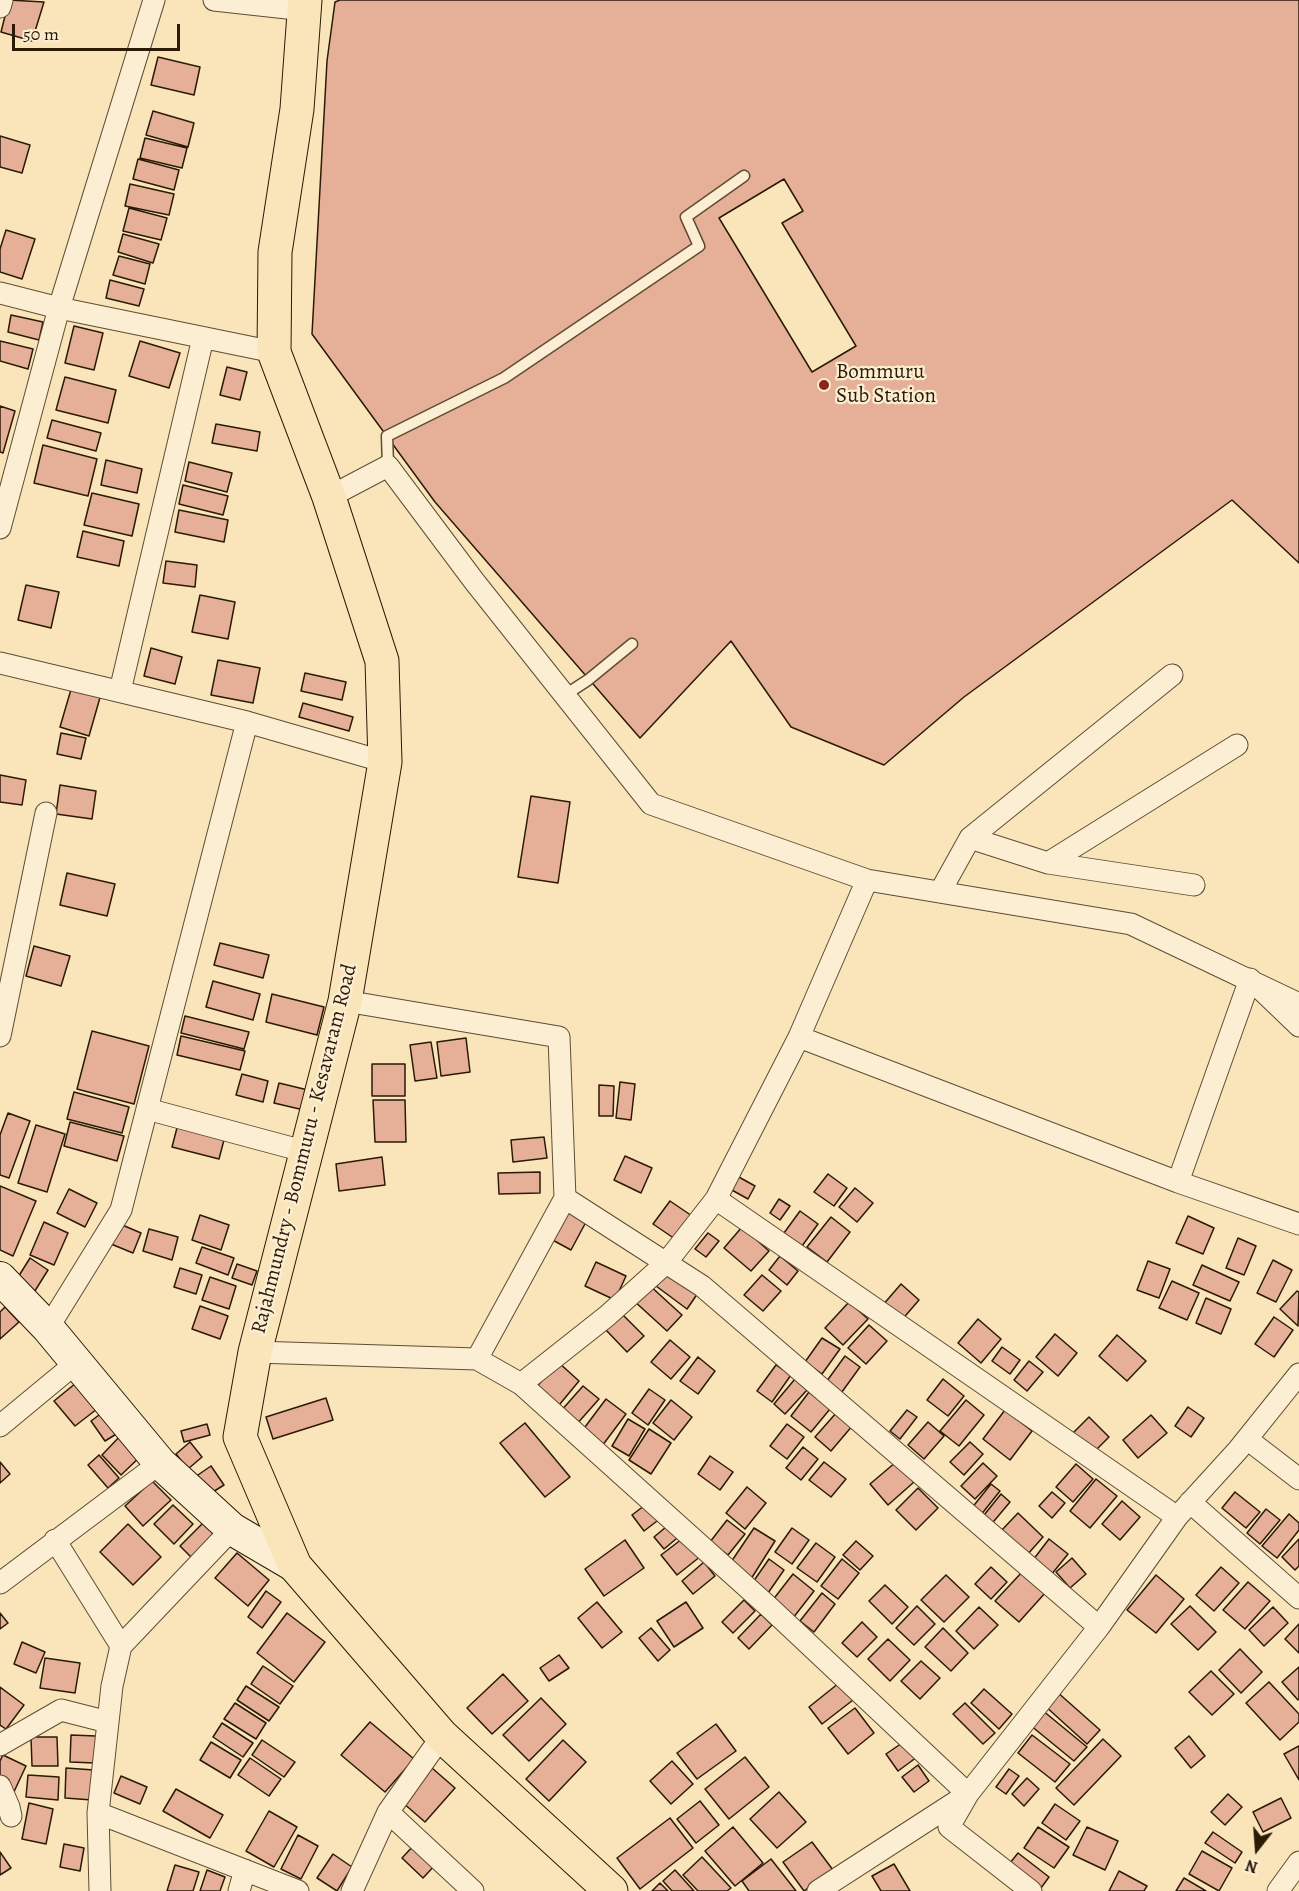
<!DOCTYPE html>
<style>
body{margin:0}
#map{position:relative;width:1299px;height:1891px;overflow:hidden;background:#f9e5b9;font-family:Alegreya,serif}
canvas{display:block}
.north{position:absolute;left:1227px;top:1819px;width:60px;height:60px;-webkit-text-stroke:4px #fbeed2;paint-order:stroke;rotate:197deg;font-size:16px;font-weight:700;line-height:24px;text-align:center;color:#2a1a06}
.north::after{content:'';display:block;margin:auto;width:21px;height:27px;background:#2a1a06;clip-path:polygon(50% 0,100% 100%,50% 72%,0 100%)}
.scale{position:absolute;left:12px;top:24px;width:168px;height:27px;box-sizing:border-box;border:3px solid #2a1a06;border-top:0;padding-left:8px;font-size:18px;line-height:21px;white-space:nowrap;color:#2a1a06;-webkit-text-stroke:4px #fbeed2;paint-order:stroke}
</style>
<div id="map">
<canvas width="1299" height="1891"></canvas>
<div class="north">N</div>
<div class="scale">50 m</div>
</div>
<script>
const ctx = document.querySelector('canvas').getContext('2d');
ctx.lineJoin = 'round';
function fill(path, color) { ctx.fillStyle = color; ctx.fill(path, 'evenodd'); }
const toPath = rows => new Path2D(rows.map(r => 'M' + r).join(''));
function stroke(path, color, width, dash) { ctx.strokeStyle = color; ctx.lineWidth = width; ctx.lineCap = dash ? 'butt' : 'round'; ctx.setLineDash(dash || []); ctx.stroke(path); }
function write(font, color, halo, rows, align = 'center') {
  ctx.font = font + ' Alegreya,serif'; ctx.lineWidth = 4.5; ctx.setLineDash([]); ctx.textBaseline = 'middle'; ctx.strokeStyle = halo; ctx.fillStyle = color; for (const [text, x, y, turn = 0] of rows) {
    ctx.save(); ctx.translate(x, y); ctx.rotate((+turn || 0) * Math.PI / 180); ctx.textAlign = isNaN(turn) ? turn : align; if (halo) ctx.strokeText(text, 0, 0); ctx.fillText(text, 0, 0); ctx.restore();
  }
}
const building = toPath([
 [9,0,44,2,32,41,1,32,9,0],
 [340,0,1299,0,1299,563,1232,500,964,697,884,765,791,727,731,641,640,738,435,502,312,334,327,61,335,2,340,0],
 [158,57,200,67,194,95,151,85,158,57],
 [153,111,194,123,188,147,146,135,153,111],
 [0,136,30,145,22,173,0,167,0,136],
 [145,138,187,148,182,168,140,158,145,138],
 [138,159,179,170,174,190,133,179,138,159],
 [784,179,803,211,782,223,856,346,812,372,719,218,784,179],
 [130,184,174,194,169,215,125,206,130,184],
 [129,208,167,218,161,240,123,231,129,208],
 [6,230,35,239,22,279,0,272,0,249,6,230],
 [123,234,159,244,153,263,118,252,123,234],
 [119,256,150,264,145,284,113,275,119,256],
 [110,280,144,289,139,306,106,298,110,280],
 [11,315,43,322,39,340,8,332,11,315],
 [74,326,103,333,94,370,65,363,74,326],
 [0,341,33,349,28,369,0,361,0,341],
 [140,341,180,353,169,388,129,376,140,341],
 [227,367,247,372,240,400,220,395,227,367],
 [65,377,116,390,108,423,56,410,65,377],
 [0,406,15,411,3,453,0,452,0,406],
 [52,420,101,433,96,451,47,438,52,420],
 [216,424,260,432,257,451,212,443,216,424],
 [43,445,97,459,88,496,34,483,43,445],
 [106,460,142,469,137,493,101,485,106,460],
 [189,462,232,473,227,492,185,481,189,462],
 [183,485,228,496,223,515,179,504,183,485],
 [92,493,139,504,132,536,84,525,92,493],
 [179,510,228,520,224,542,175,532,179,510],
 [83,531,124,541,119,566,77,557,83,531],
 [166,561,197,565,195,587,163,583,166,561],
 [26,585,59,592,51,628,18,620,26,585],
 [200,595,235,602,228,639,192,632,200,595],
 [151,648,182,657,175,684,144,676,151,648],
 [218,660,260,668,253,703,211,695,218,660],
 [305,673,346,682,342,700,301,691,305,673],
 [72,686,101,694,89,736,60,727,72,686],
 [303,703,353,717,349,731,299,717,303,703],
 [61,733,86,738,81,759,57,754,61,733],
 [0,775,26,780,22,805,0,802,0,775],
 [60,785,96,791,92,819,56,814,60,785],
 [531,796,570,802,558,883,518,877,531,796],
 [67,873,115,884,107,916,60,905,67,873],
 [220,943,269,955,263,978,214,965,220,943],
 [34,946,70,956,61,986,26,976,34,946],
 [213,981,260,994,253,1020,206,1007,213,981],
 [272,994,324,1007,317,1035,266,1022,272,994],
 [185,1016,249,1032,244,1049,181,1033,185,1016],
 [92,1031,149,1046,134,1104,77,1089,92,1031],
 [181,1036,245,1051,240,1070,177,1055,181,1036],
 [466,1038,470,1072,441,1076,437,1042,466,1038],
 [431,1042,437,1078,415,1081,410,1045,431,1042],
 [372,1064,405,1064,405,1096,372,1096,372,1064],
 [242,1074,268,1081,263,1102,236,1095,242,1074],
 [620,1082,635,1084,631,1120,616,1118,620,1082],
 [279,1083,312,1091,308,1111,274,1103,279,1083],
 [599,1085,614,1086,613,1116,599,1116,599,1085],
 [74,1092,129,1107,122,1133,67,1119,74,1092],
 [373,1100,405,1100,406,1142,375,1142,373,1100],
 [8,1113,30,1121,9,1178,0,1175,0,1135,8,1113],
 [70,1122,124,1136,117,1161,64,1146,70,1122],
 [178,1124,225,1136,219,1159,172,1147,178,1124],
 [36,1125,65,1134,47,1192,18,1183,36,1125],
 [544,1137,547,1158,513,1162,511,1140,544,1137],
 [625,1156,652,1168,641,1193,614,1180,625,1156],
 [382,1157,385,1185,339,1191,336,1164,382,1157],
 [540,1172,540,1193,499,1194,498,1173,540,1172],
 [828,1174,847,1188,834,1206,814,1192,828,1174],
 [737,1176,755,1186,748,1199,730,1189,737,1176],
 [0,1186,36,1201,13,1256,0,1250,0,1186],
 [855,1188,873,1203,857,1222,839,1207,855,1188],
 [69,1189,97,1203,85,1227,57,1213,69,1189],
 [779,1199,790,1206,780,1220,770,1213,779,1199],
 [670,1201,695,1218,678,1241,653,1224,670,1201],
 [562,1209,586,1222,571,1250,547,1237,562,1209],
 [800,1211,818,1224,802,1246,784,1233,800,1211],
 [200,1215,229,1225,221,1250,192,1240,200,1215],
 [1188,1216,1214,1228,1203,1254,1176,1243,1188,1216],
 [831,1217,850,1232,827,1262,807,1247,831,1217],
 [44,1222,68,1233,54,1265,30,1255,44,1222],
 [120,1224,141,1233,133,1253,111,1244,120,1224],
 [742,1227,769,1251,751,1271,724,1248,742,1227],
 [149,1229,178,1237,172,1260,143,1251,149,1229],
 [708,1233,719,1241,706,1257,695,1249,708,1233],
 [1238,1238,1256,1246,1244,1275,1226,1268,1238,1238],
 [202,1247,234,1258,228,1275,196,1263,202,1247],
 [780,1256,798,1271,787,1285,769,1270,780,1256],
 [30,1258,48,1270,33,1294,15,1282,30,1258],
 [1273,1260,1292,1270,1276,1302,1257,1293,1273,1260],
 [1148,1261,1170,1269,1159,1298,1137,1290,1148,1261],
 [596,1262,626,1276,615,1300,585,1286,596,1262],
 [237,1264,257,1271,252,1285,232,1278,237,1264],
 [1202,1265,1239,1282,1230,1301,1193,1285,1202,1265],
 [670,1267,700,1290,687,1309,656,1286,670,1267],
 [180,1268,202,1275,196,1294,174,1287,180,1268],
 [762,1275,781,1291,763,1311,744,1295,762,1275],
 [210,1277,236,1286,229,1309,202,1300,210,1277],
 [1172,1281,1199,1293,1187,1320,1159,1308,1172,1281],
 [648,1284,682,1315,667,1331,633,1300,648,1284],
 [901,1284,919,1300,900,1322,882,1306,901,1284],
 [1297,1291,1299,1292,1298,1326,1280,1309,1297,1291],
 [1206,1298,1231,1309,1221,1334,1196,1323,1206,1298],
 [849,1302,868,1319,843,1345,825,1328,849,1302],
 [200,1306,228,1316,220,1339,192,1329,200,1306],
 [5,1307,19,1322,0,1339,0,1312,5,1307],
 [621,1313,644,1336,627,1352,605,1329,621,1313],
 [1274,1317,1293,1330,1274,1357,1255,1344,1274,1317],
 [978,1319,1001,1339,981,1363,958,1343,978,1319],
 [869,1325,887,1341,866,1364,848,1348,869,1325],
 [1055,1334,1077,1353,1058,1376,1036,1357,1055,1334],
 [1117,1335,1146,1361,1127,1381,1099,1356,1117,1335],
 [822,1338,840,1349,822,1374,805,1362,822,1338],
 [670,1340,690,1357,671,1379,651,1362,670,1340],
 [1002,1347,1020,1360,1010,1374,992,1361,1002,1347],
 [845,1356,860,1367,839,1396,824,1385,845,1356],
 [698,1357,715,1371,698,1394,680,1381,698,1357],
 [1029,1361,1043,1372,1027,1391,1014,1380,1029,1361],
 [558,1362,579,1381,555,1410,533,1391,558,1362],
 [776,1365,791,1375,772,1402,757,1391,776,1365],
 [795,1379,807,1390,785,1414,774,1404,795,1379],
 [943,1379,964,1396,948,1416,927,1400,943,1379],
 [76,1383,97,1409,75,1426,54,1401,76,1383],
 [583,1386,599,1399,576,1425,560,1412,583,1386],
 [649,1389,665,1400,648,1425,632,1413,649,1389],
 [809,1392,830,1409,811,1432,791,1416,809,1392],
 [326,1398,333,1420,273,1439,266,1417,326,1398],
 [606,1399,626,1414,602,1446,582,1431,606,1399],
 [671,1400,692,1417,674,1440,653,1423,671,1400],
 [966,1400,984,1415,959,1446,940,1431,966,1400],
 [1188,1407,1204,1418,1191,1437,1175,1426,1188,1407],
 [907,1410,917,1417,900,1439,890,1431,907,1410],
 [1005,1410,1032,1431,1010,1460,983,1439,1005,1410],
 [103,1412,118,1433,105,1441,91,1421,103,1412],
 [837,1412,853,1425,831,1451,815,1437,837,1412],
 [1151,1415,1167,1433,1138,1458,1123,1440,1151,1415],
 [1089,1417,1109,1437,1092,1454,1072,1434,1089,1417],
 [628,1419,645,1429,629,1456,612,1446,628,1419],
 [928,1422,944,1436,924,1459,908,1445,928,1422],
 [525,1423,570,1477,545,1497,500,1443,525,1423],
 [207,1424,210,1435,184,1442,181,1431,207,1424],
 [787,1424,804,1437,787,1459,770,1446,787,1424],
 [649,1429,671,1443,651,1474,629,1460,649,1429],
 [123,1433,143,1454,121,1475,102,1455,123,1433],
 [190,1442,202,1457,188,1469,176,1454,190,1442],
 [970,1442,983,1454,964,1475,950,1462,970,1442],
 [803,1447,818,1459,801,1480,786,1468,803,1447],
 [99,1455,119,1478,108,1488,88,1465,99,1455],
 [710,1456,733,1472,720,1490,698,1474,710,1456],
 [0,1462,10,1474,0,1483,0,1462],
 [824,1462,846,1479,831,1497,809,1480,824,1462],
 [896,1462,914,1482,888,1505,870,1484,896,1462],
 [983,1463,997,1476,975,1499,961,1486,983,1463],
 [1076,1464,1093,1479,1073,1502,1056,1487,1076,1464],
 [211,1466,224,1485,208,1495,195,1477,211,1466],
 [1096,1479,1117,1496,1090,1528,1070,1511,1096,1479],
 [152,1481,171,1500,143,1526,125,1506,152,1481],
 [991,1484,1000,1491,980,1516,971,1509,991,1484],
 [747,1487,766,1503,745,1529,726,1513,747,1487],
 [918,1488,938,1508,916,1530,896,1510,918,1488],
 [1052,1492,1065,1503,1052,1518,1039,1506,1052,1492],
 [1235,1492,1260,1512,1246,1528,1222,1508,1235,1492],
 [1001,1494,1010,1502,989,1527,980,1520,1001,1494],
 [1122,1501,1140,1517,1120,1540,1102,1524,1122,1501],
 [649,1502,661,1518,644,1531,632,1515,649,1502],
 [173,1505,193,1524,174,1544,154,1524,173,1505],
 [1266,1509,1280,1520,1260,1544,1247,1533,1266,1509],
 [1018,1513,1043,1537,1027,1555,1001,1531,1018,1513],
 [1289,1514,1299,1523,1299,1530,1277,1558,1262,1546,1289,1514],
 [727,1520,745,1534,728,1555,710,1542,727,1520],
 [204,1522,218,1535,194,1560,180,1546,204,1522],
 [672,1522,682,1534,664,1549,654,1537,672,1522],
 [128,1524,161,1557,133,1585,100,1552,128,1524],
 [754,1528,775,1541,751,1579,729,1565,754,1528],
 [792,1528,809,1540,792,1564,775,1552,792,1528],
 [686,1536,701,1556,677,1575,661,1555,686,1536],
 [1049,1539,1068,1554,1051,1575,1033,1560,1049,1539],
 [1299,1539,1299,1566,1295,1570,1282,1557,1299,1539],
 [625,1540,644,1568,604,1596,585,1569,625,1540],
 [856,1541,873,1556,860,1570,843,1555,856,1541],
 [816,1543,835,1557,817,1582,797,1568,816,1543],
 [237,1553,269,1580,248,1606,215,1578,237,1553],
 [1072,1558,1086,1574,1070,1588,1056,1572,1072,1558],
 [769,1559,784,1570,768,1593,753,1582,769,1559],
 [842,1559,859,1573,838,1599,821,1586,842,1559],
 [704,1562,715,1576,693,1594,682,1581,704,1562],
 [991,1567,1007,1582,991,1599,975,1584,991,1567],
 [1221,1567,1239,1583,1214,1611,1196,1595,1221,1567],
 [1023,1571,1046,1592,1019,1622,995,1601,1023,1571],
 [793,1574,814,1591,793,1618,772,1601,793,1574],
 [946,1575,969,1597,944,1622,921,1600,946,1575],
 [1156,1575,1184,1599,1156,1633,1127,1610,1156,1575],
 [1248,1582,1270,1601,1245,1629,1223,1610,1248,1582],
 [885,1585,908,1607,892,1624,869,1601,885,1585],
 [266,1591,281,1602,262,1628,248,1617,266,1591],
 [822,1593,835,1604,814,1632,800,1621,822,1593],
 [744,1600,755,1611,733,1633,722,1622,744,1600],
 [597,1602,622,1632,602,1648,578,1618,597,1602],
 [686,1602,703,1628,674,1647,657,1621,686,1602],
 [917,1606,935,1624,914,1645,896,1628,917,1606],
 [1190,1606,1216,1632,1198,1650,1171,1624,1190,1606],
 [979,1607,998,1625,974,1649,956,1631,979,1607],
 [1273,1607,1288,1623,1264,1646,1249,1630,1273,1607],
 [0,1613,8,1623,0,1629,0,1613],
 [287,1613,325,1642,294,1682,257,1653,287,1613],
 [761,1614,772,1625,749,1649,738,1638,761,1614],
 [862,1622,877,1637,857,1657,842,1643,862,1622],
 [1299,1624,1299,1653,1285,1639,1299,1624],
 [651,1628,670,1650,658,1661,639,1638,651,1628],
 [943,1628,968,1653,951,1671,925,1647,943,1628],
 [888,1639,910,1660,890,1681,868,1659,888,1639],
 [22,1642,45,1652,36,1673,14,1664,22,1642],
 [1240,1649,1262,1672,1241,1693,1219,1670,1240,1649],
 [559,1655,569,1668,549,1681,540,1668,559,1655],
 [45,1658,80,1663,75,1693,40,1688,45,1658],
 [921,1661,940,1678,920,1699,901,1681,921,1661],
 [263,1666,293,1686,280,1704,251,1684,263,1666],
 [1299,1667,1299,1699,1298,1700,1282,1682,1299,1667],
 [1211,1671,1234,1694,1212,1715,1189,1692,1211,1671],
 [503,1674,528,1701,492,1734,467,1708,503,1674],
 [1269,1682,1299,1714,1299,1722,1280,1740,1246,1703,1269,1682],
 [839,1683,853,1700,822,1724,809,1707,839,1683],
 [246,1686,279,1707,269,1721,237,1700,246,1686],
 [0,1687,24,1705,6,1729,0,1725,0,1687],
 [984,1689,1012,1714,999,1729,971,1703,984,1689],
 [1056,1691,1100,1730,1087,1744,1044,1705,1056,1691],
 [541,1698,566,1724,529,1761,503,1735,541,1698],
 [235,1703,266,1723,256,1739,224,1719,235,1703],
 [965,1703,995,1733,983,1744,953,1714,965,1703],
 [855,1708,874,1733,848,1754,828,1728,855,1708],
 [1042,1710,1087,1747,1074,1761,1030,1725,1042,1710],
 [370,1722,414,1759,385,1792,341,1755,370,1722],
 [222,1723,253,1743,243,1757,213,1737,222,1723],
 [716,1724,736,1751,697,1779,677,1753,716,1724],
 [71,1735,96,1736,95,1763,70,1762,71,1735],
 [1032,1735,1070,1764,1055,1782,1018,1753,1032,1735],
 [1189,1736,1205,1756,1191,1768,1175,1748,1189,1736],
 [31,1737,57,1737,58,1766,32,1766,31,1737],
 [1103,1739,1121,1756,1074,1805,1056,1788,1103,1739],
 [262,1740,295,1762,284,1777,252,1755,262,1740],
 [563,1740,586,1762,549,1801,526,1779,563,1740],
 [905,1741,917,1757,898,1771,886,1754,905,1741],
 [211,1742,241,1760,230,1778,200,1760,211,1742],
 [1299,1746,1299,1780,1284,1754,1299,1746],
 [3,1755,26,1766,12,1796,0,1790,0,1761,3,1755],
 [745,1757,769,1787,729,1819,705,1789,745,1757],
 [250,1758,281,1779,269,1796,238,1775,250,1758],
 [672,1761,693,1784,671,1804,650,1781,672,1761],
 [918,1765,929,1781,914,1792,902,1777,918,1765],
 [66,1768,94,1770,92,1800,65,1798,66,1768],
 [432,1768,455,1788,425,1822,402,1802,432,1768],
 [1009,1769,1019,1776,1006,1794,996,1787,1009,1769],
 [28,1775,59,1777,58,1800,26,1797,28,1775],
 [121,1776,147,1787,140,1804,114,1793,121,1776],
 [1027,1778,1039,1789,1024,1806,1012,1794,1027,1778],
 [176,1789,223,1815,210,1838,163,1811,176,1789],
 [779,1792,806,1822,777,1848,750,1819,779,1792],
 [1228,1794,1242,1807,1225,1825,1211,1812,1228,1794],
 [1281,1798,1291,1818,1263,1832,1253,1812,1281,1798],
 [700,1801,719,1825,696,1843,677,1819,700,1801],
 [29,1803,53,1809,46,1844,22,1839,29,1803],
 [1055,1804,1080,1821,1066,1840,1042,1823,1055,1804],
 [269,1811,297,1827,274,1867,246,1851,269,1811],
 [670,1818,693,1848,640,1889,617,1858,670,1818],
 [733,1827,763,1863,735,1886,705,1851,733,1827],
 [1038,1827,1069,1847,1054,1868,1024,1848,1038,1827],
 [1087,1827,1118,1841,1105,1870,1073,1855,1087,1827],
 [1213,1832,1242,1852,1235,1863,1205,1843,1213,1832],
 [298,1835,318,1846,301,1879,281,1869,298,1835],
 [812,1842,833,1870,804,1891,783,1862,812,1842],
 [64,1844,84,1848,80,1871,60,1867,64,1844],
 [415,1844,436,1864,423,1878,402,1858,415,1844],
 [1202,1851,1232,1868,1219,1891,1189,1874,1202,1851],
 [0,1852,11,1868,0,1875,0,1852],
 [1018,1853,1049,1877,1041,1888,1010,1863,1018,1853],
 [333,1854,352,1867,337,1891,317,1878,333,1854],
 [702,1857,731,1888,727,1891,698,1891,683,1875,702,1857],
 [771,1859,796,1891,749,1891,742,1881,771,1859],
 [894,1864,910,1891,881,1891,872,1876,894,1864],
 [175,1865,199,1872,193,1891,167,1891,175,1865],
 [207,1870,225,1877,220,1891,200,1891,207,1870],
 [675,1870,694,1891,672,1891,663,1881,675,1870],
 [1119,1871,1147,1886,1144,1891,1109,1891,1119,1871],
 [1184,1878,1206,1891,1176,1891,1184,1878],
 [660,1883,668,1891,652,1891,660,1883]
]);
fill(building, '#e6af98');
stroke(building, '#2a1a06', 1.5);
const lane = toPath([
 [388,466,387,436,504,378,699,246,686,217,744,176],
 [565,695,588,680,632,644]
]);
const street = toPath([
 [214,0,305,10],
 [0,7,2,0],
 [0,293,59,308,274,352],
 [329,497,388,466,474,581,651,804,867,880,1131,924,1299,1004],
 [0,528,59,308,154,0],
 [0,663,247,722,385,762],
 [120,691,203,338],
 [970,838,1048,863,1194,885],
 [1048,863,1237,745],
 [867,880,799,1037,716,1199,1177,1517],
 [940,892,970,838,1172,675],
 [345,1001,559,1037,565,1198,477,1359],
 [0,1036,46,813],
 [799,1037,1178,1182,1299,1224],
 [147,1109,247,722],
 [1178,1182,1250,979,1299,1026],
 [565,1198,702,1286,1099,1627],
 [48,1328,121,1210,147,1109,307,1152],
 [255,1352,477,1359,521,1384,769,1607,968,1794,949,1827,1031,1891],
 [521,1384,607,1316,666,1263,716,1199],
 [0,1426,76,1363],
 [1247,1439,1299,1479],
 [1190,1502,1299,1598],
 [55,1540,121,1646],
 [0,1583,160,1463],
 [0,1745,61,1710,108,1722],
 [0,1786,9,1807,11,1816],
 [388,1812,473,1891],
 [98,1813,298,1891],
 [100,1891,98,1813,112,1686,121,1646,232,1529],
 [239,1891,245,1870],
 [352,1891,388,1812,442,1736],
 [818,1891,968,1794,1099,1627,1177,1517,1238,1450,1299,1374],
 [1278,1891,1299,1862]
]);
const secondary = toPath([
 [0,1278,48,1328,160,1463,232,1529,295,1566]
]);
const primary = toPath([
 [305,0,297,109,275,252,274,352,329,497,382,661,385,762,345,1001,255,1352,240,1437,295,1566,442,1736,611,1891]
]);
stroke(lane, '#5e4d33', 13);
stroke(street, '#5e4d33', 23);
stroke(secondary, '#2a1a06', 34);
stroke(primary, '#2a1a06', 35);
stroke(lane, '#fbeed2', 10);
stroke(street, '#fbeed2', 21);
stroke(secondary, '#fbeed2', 32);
stroke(primary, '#f9e5b9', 33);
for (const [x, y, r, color] of [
 [824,385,6,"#8f2418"]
]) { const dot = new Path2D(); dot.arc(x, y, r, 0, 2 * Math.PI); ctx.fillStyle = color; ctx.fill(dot); stroke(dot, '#fbeed2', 2); }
write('21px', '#2a1a06', '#fbeed2', [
 ["Bommuru",836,373],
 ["Sub Station",836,397]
], 'left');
write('21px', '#2a1a06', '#fbeed2', [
 ["Rajahmundry - Bommuru - Kesavaram Road",305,1149,-76]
]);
</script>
